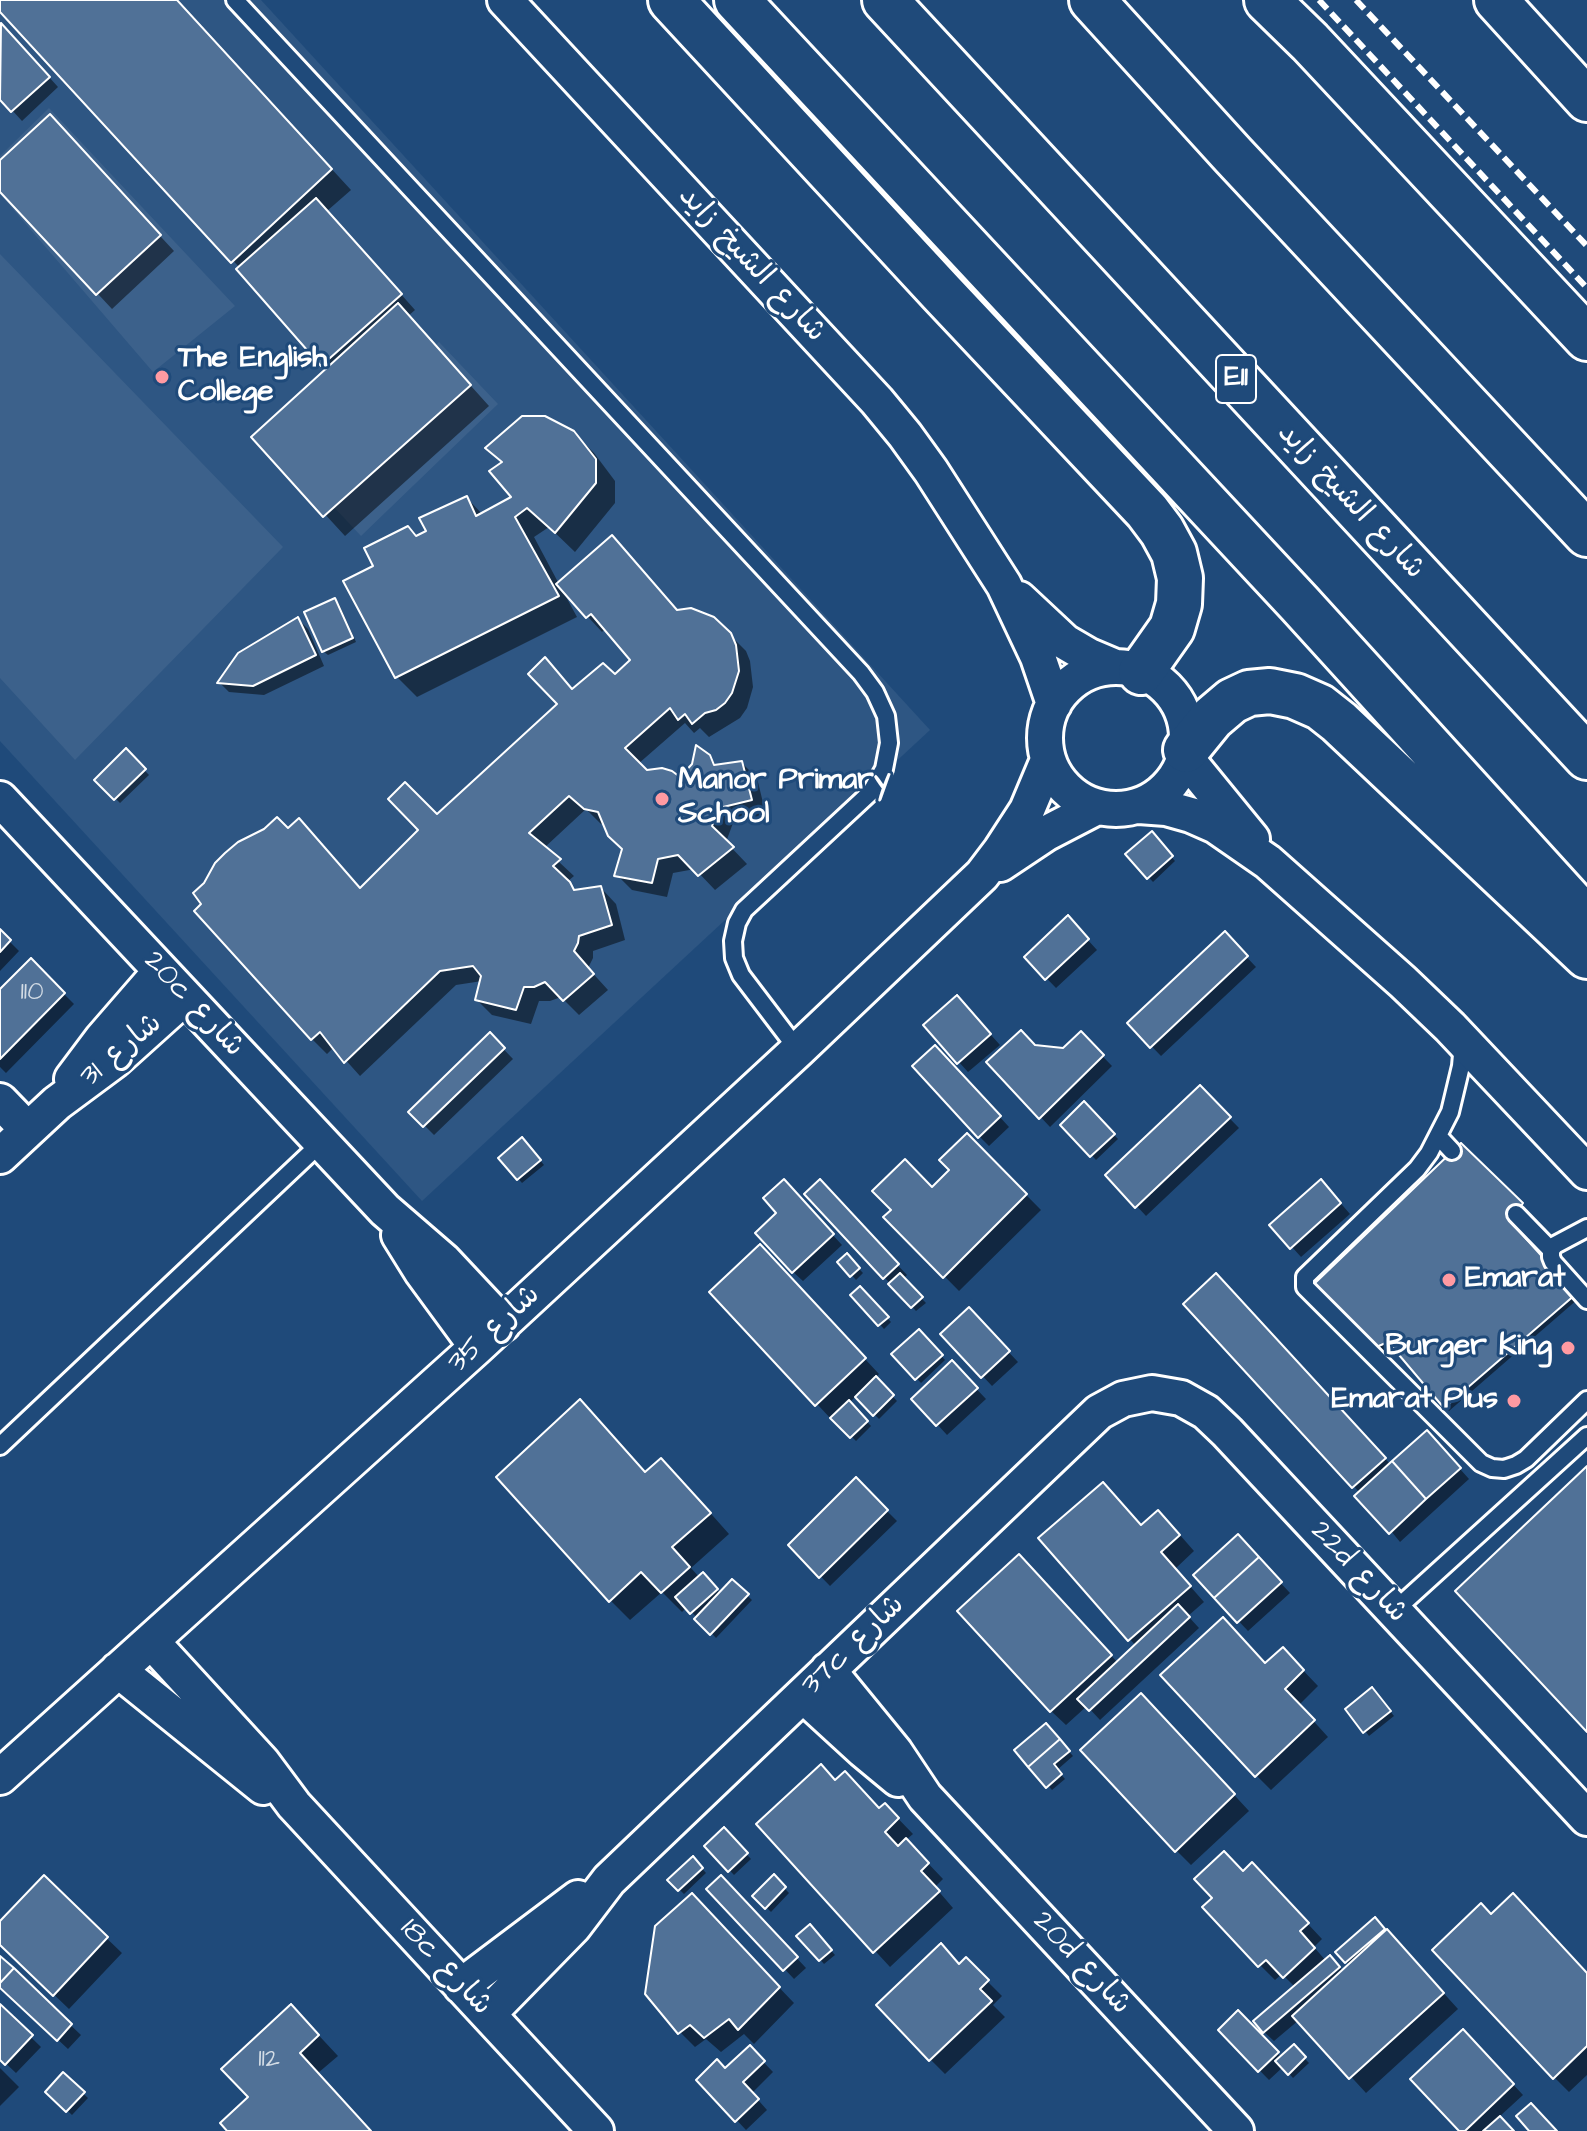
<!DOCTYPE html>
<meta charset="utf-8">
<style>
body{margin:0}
canvas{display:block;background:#1f4a7a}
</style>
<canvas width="1587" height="2131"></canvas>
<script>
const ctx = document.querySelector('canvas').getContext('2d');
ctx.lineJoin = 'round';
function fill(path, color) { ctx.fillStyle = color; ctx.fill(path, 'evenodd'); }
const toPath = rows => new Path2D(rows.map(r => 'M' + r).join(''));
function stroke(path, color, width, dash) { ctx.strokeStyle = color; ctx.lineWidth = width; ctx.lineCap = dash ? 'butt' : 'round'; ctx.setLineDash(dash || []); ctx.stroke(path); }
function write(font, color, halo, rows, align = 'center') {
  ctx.font = font + ' "Architects Daughter","Playpen Sans Arabic",sans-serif'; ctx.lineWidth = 6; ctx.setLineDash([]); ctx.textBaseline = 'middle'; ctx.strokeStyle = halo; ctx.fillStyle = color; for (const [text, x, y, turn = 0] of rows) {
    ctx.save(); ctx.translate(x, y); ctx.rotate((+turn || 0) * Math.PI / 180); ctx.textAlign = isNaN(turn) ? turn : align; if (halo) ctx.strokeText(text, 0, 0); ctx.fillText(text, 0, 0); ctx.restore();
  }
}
fill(toPath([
 [0,0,261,0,930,730,422,1201,0,741]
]), '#2e5683');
fill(toPath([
 [49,108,235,306,153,372,0,194,0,156],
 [0,254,283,547,75,760,0,678],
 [439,342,498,404,361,536,300,471]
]), '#3c618b');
fill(toPath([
 [0,0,176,0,351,190,327,211,415,310,408,316,489,406,345,536,254,437,328,370,240,268,0,9],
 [0,26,11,35,58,87,22,121,0,97],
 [64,132,174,251,112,309,0,189,0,163],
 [573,432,594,453,615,481,615,503,575,552,549,527,534,537,559,584,612,538,679,612,730,635,746,651,750,661,753,687,747,708,740,718,709,737,700,728,694,733,685,723,638,764,646,772,681,780,708,757,718,767,742,763,757,778,766,815,733,823,726,842,747,864,715,890,695,869,673,873,667,897,632,890,617,875,624,850,605,824,601,824,586,809,544,848,574,876,567,882,577,892,601,888,616,904,625,940,593,951,593,958,588,968,608,990,579,1015,561,997,550,1001,539,1001,531,1024,492,1015,477,1000,482,981,456,985,360,1076,334,1047,327,1054,312,1039,361,889,560,704,545,659,574,691,615,676,633,660,606,628,602,632,567,594,565,595,577,617,417,697,397,677,375,566,417,537,429,532,467,498,483,515,514,497,503,463,488,448],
 [335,600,339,604,356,642,328,655,323,651],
 [298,619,308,629,324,666,264,695,229,692,220,683],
 [126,751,149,775,120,803,97,780],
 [1151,834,1175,861,1153,882,1128,855],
 [1077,928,1097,950,1056,988,1026,957],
 [0,932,19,951,0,971],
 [1225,934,1256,967,1161,1056,1130,1024],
 [31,961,74,1004,6,1073,0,1067,0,991],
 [966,1007,1000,1045,968,1072,925,1025],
 [1081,1034,1112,1066,1050,1127,989,1062,1035,1047,1064,1050],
 [490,1035,513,1059,434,1135,411,1112],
 [945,1057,1009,1127,989,1146,979,1136],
 [1200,1088,1239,1128,1146,1216,1108,1175],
 [1084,1104,1118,1139,1096,1160,1063,1125],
 [967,1135,1041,1210,959,1291,886,1217,932,1190,952,1170],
 [527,1144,544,1165,522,1183,500,1158],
 [1461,1146,1526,1209,1514,1228,1578,1299,1449,1411,1394,1345,1380,1352,1316,1284],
 [819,1182,907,1275,903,1279,926,1303,916,1311,806,1194],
 [1330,1191,1350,1214,1301,1257,1292,1247],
 [793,1192,842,1245,803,1281,793,1272,779,1213],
 [847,1256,863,1273,856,1280,840,1262],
 [774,1261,879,1374,875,1378,897,1401,879,1419,856,1396,849,1403,871,1426,856,1441,833,1418,831,1419,817,1404,712,1292],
 [860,1289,891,1322,884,1329,853,1295],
 [1231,1290,1391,1465,1436,1442,1469,1479,1400,1542,1360,1493,1186,1304],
 [969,1310,1018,1362,992,1386,943,1334],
 [919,1331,945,1360,921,1383,894,1354],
 [952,1363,986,1399,947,1435,914,1399],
 [646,1474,681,1480,729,1534,691,1568,700,1578,703,1575,721,1594,732,1581,752,1600,716,1638,687,1607,682,1612,662,1592,630,1620,610,1600],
 [856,1480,897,1521,830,1586,790,1545],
 [1142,1527,1173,1527,1194,1551,1175,1569,1204,1602,1188,1616,1199,1628,1100,1720,1087,1706,1066,1725,1051,1711,1034,1571,1118,1663,1136,1646,1041,1539],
 [1247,1547,1290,1593,1248,1631,1196,1576],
 [1297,1664,1318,1686,1299,1705,1328,1737,1271,1790,1256,1775,1266,1665],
 [1376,1694,1394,1716,1369,1736,1348,1709],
 [1156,1710,1249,1811,1191,1865,1176,1850],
 [1046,1726,1073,1756,1057,1770,1065,1779,1052,1790,1017,1751],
 [836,1782,880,1810,885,1805,913,1834,906,1840,943,1879,935,1887,953,1908,890,1967,759,1825],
 [724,1830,751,1859,734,1875,707,1846],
 [693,1858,706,1873,684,1894,670,1880],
 [1243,1873,1267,1880,1322,1939,1314,1947,1326,1961,1330,1957,1343,1971,1350,1966,1338,1952,1375,1920,1402,1947,1458,2009,1366,2093,1299,2020,1274,2041,1264,2032,1295,1987,1282,1974,1275,1980,1260,1965],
 [774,1877,789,1893,771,1912,755,1896],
 [44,1878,122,1953,69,2009,0,1943,0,1924],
 [731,1887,806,1968,794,1979,709,1889],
 [706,1911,794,2003,754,2044,744,2034,721,2052,706,2039,695,2047,680,2032],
 [1491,1916,1587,1974,1587,2075,1569,2092,1554,2077],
 [810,1927,835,1955,824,1964,799,1936],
 [0,1958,81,2035,68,2049,0,1986],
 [966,1960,1002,1996,993,2005,1005,2017,945,2074,930,2059,960,1966],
 [0,2007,41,2047,16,2073,0,2058],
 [1238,2012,1282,2058,1294,2047,1309,2063,1293,2078,1283,2067,1269,2080,1220,2030],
 [311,2027,338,2056,318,2073,370,2131,229,2131,250,2097],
 [1473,2041,1523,2095,1499,2117,1513,2131,1462,2131],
 [750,2048,773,2072,752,2093,767,2110,746,2130,699,2080,726,2071],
 [0,2068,19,2087,0,2106],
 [63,2075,88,2098,72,2115,48,2092]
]), '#0007');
const building = toPath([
 [0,0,177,0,332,169,231,263,0,12,0,0],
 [1,23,50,77,11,112,0,100,1,23],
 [50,114,161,235,96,295,0,192,0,160,50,114],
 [316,198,402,294,321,366,236,269,316,198],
 [398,303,471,385,323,517,251,437,398,303],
 [522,416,545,416,574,431,596,459,596,483,555,533,527,508,515,517,559,596,395,678,343,581,373,566,364,548,408,526,416,536,426,531,419,518,467,496,476,516,511,497,489,471,502,462,485,448,522,416],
 [612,535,677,610,691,608,714,617,731,633,736,645,739,671,732,693,725,703,716,710,705,713,692,724,685,714,678,720,670,708,625,748,647,770,662,768,672,771,680,777,692,764,696,745,710,755,714,765,742,761,752,800,719,808,712,826,734,847,698,876,678,855,658,859,652,883,614,876,622,849,608,836,598,812,584,809,569,796,529,833,561,859,553,866,570,882,574,890,601,886,612,925,579,936,578,943,574,951,594,974,563,1001,545,982,534,987,524,987,516,1010,475,1000,481,976,473,966,440,971,344,1063,320,1032,311,1040,194,911,201,904,193,893,204,883,215,863,225,853,238,842,264,829,277,817,288,828,299,818,360,888,418,830,388,799,405,782,437,814,557,704,528,674,545,657,572,689,603,663,615,674,630,660,591,614,586,618,556,584,612,535],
 [335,598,353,638,322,652,304,612,335,598],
 [298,617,316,655,253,686,217,683,238,653,298,617],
 [126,748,146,769,114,800,94,780,126,748],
 [1152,831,1173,856,1147,879,1125,854,1152,831],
 [1068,915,1089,939,1045,980,1024,957,1068,915],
 [0,929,11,940,0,952,0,929],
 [1225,931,1248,956,1150,1048,1127,1023,1225,931],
 [31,958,65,993,0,1059,0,989,31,958],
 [957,995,991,1034,957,1064,923,1025,957,995],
 [1021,1030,1035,1045,1063,1048,1081,1031,1104,1055,1039,1119,986,1062,1021,1030],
 [490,1032,505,1048,423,1127,408,1112,490,1032],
 [935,1045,1001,1116,978,1138,912,1066,935,1045],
 [1200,1085,1231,1117,1135,1208,1105,1175,1200,1085],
 [1084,1101,1115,1134,1090,1157,1060,1125,1084,1101],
 [967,1133,1027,1194,943,1278,883,1217,891,1210,872,1191,905,1159,932,1187,949,1170,939,1160,967,1133],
 [522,1137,541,1160,517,1180,498,1158,522,1137],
 [1461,1143,1523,1203,1511,1222,1576,1294,1444,1408,1388,1342,1374,1348,1314,1284,1461,1143],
 [784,1179,834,1234,792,1273,755,1233,776,1213,763,1198,784,1179],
 [820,1179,899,1264,883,1279,804,1194,820,1179],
 [1321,1179,1341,1203,1290,1249,1269,1225,1321,1179],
 [760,1244,866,1358,815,1406,709,1292,760,1244],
 [847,1253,860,1268,850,1277,837,1262,847,1253],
 [900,1273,923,1297,911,1308,888,1284,900,1273],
 [1216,1273,1386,1458,1352,1488,1183,1304,1216,1273],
 [860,1286,889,1317,878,1326,850,1295,860,1286],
 [969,1307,1010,1351,981,1378,940,1334,969,1307],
 [919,1329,943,1355,915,1380,891,1354,919,1329],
 [952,1360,978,1388,936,1426,911,1399,952,1360],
 [876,1376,894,1395,873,1416,855,1397,876,1376],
 [580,1399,645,1472,661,1458,711,1513,672,1547,690,1567,661,1593,641,1572,609,1602,496,1477,580,1399],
 [849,1400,868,1421,850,1438,830,1418,849,1400],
 [1427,1430,1461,1468,1426,1499,1392,1461,1427,1430],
 [1392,1461,1426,1499,1389,1534,1354,1496,1392,1461],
 [1587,1466,1587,1732,1455,1591,1587,1466],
 [856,1477,888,1510,819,1578,788,1545,856,1477],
 [1103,1482,1141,1525,1158,1510,1180,1535,1161,1552,1191,1586,1128,1641,1038,1538,1103,1482],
 [1238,1534,1259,1557,1214,1598,1193,1575,1238,1534],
 [1019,1554,1112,1655,1050,1712,957,1611,1019,1554],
 [1259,1557,1282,1582,1237,1623,1214,1598,1259,1557],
 [703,1572,718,1589,690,1614,675,1597,703,1572],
 [732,1579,749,1594,710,1635,694,1619,732,1579],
 [1178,1604,1190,1617,1089,1711,1077,1699,1178,1604],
 [1223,1617,1265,1663,1283,1647,1304,1670,1285,1689,1315,1720,1255,1777,1160,1675,1223,1617],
 [1372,1687,1391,1711,1363,1733,1345,1709,1372,1687],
 [1141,1693,1235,1794,1175,1852,1080,1750,1141,1693],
 [1046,1723,1060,1739,1028,1767,1014,1750,1046,1723],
 [1060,1739,1070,1751,1054,1764,1062,1774,1046,1788,1028,1767,1060,1739],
 [821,1764,835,1780,845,1771,879,1808,885,1803,899,1818,885,1832,898,1846,906,1838,929,1863,921,1871,940,1891,873,1953,756,1824,821,1764],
 [724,1827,748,1853,728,1872,704,1846,724,1827],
 [1224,1851,1243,1871,1252,1862,1309,1923,1300,1931,1315,1948,1283,1978,1266,1960,1258,1967,1202,1907,1212,1898,1194,1879,1224,1851],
 [693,1856,703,1868,678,1891,667,1880,693,1856],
 [774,1874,786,1887,765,1909,752,1896,774,1874],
 [44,1875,108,1937,53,1996,0,1945,0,1921,44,1875],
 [721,1875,798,1957,783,1971,706,1889,721,1875],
 [692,1893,780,1987,738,2030,729,2019,704,2038,690,2025,678,2034,645,1994,655,1926,692,1893],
 [1513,1893,1587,1973,1587,2046,1553,2079,1432,1950,1481,1903,1491,1914,1513,1893],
 [1375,1917,1385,1929,1345,1963,1335,1952,1375,1917],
 [810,1924,832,1950,819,1961,796,1936,810,1924],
 [1387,1929,1444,1993,1349,2079,1292,2016,1387,1929],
 [941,1943,959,1964,966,1957,989,1980,980,1989,992,2001,929,2061,876,2005,941,1943],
 [1330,1955,1340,1967,1263,2033,1253,2021,1330,1955],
 [0,1956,14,1968,0,1983,0,1956],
 [14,1968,72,2024,57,2041,0,1988,0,1983,14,1968],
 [0,2004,33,2035,5,2065,0,2060,0,2004],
 [291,2004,319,2035,300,2053,371,2131,227,2131,220,2123,248,2097,221,2069,291,2004],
 [1238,2010,1279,2052,1258,2072,1218,2030,1238,2010],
 [1463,2029,1514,2084,1465,2131,1459,2131,1410,2079,1463,2029],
 [1294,2044,1306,2057,1288,2075,1275,2061,1294,2044],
 [750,2045,765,2061,743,2082,759,2099,735,2122,696,2080,717,2059,725,2068,750,2045],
 [63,2072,85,2092,66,2112,45,2092,63,2072],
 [1531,2103,1557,2131,1529,2131,1516,2116,1531,2103],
 [1500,2116,1514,2131,1483,2131,1500,2116]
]);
fill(building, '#507197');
stroke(building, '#fff', 2);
const service = toPath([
 [235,0,861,673,875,692,886,716,889,743,884,769,871,792,744,910,737,923,733,941,734,958,741,975,798,1050],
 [1463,1043,1461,1066,1450,1112,1429,1153,1417,1169,1305,1277,1305,1287,1481,1463,1492,1468,1504,1469,1516,1465,1526,1459,1587,1400],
 [1439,1137,1452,1151],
 [1516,1214,1551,1250],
 [1587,1228,1555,1245,1551,1250,1551,1257,1553,1262,1587,1300],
 [0,1446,322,1142],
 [1394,1611,1587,1436]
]);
const minor = toPath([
 [505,0,877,401,905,435,931,471,1004,585,1038,657,1054,704],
 [1019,599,1065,642,1089,656,1115,667],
 '1045 738a71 71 0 1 1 142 0a71 71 0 1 1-142 0Z',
 [1185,757,1252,839],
 [0,799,385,1210,444,1261,503,1324],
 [1139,806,1166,808,1191,815,1216,826,1268,862,1403,982,1450,1027,1587,1172],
 [1000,864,1045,834,1097,807],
 [72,1079,102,1039,161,971],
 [0,1101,28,1130],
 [0,1156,57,1103,115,1060,185,997],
 [399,1235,422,1272,477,1347],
 [151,1641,262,1762,294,1805,596,2131],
 [118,1670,263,1787],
 [828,1670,895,1752,925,1797,1236,2131],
 [803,1695,863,1750,898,1779],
 [0,1777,477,1347,798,1050,982,875,1001,850,1027,810,1048,760],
 [461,1986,578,1898],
 [488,2014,574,1926,609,1880,1099,1412,1123,1399,1152,1393,1181,1398,1206,1412,1227,1432,1587,1818]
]);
const tertiary = toPath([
 [1496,0,1587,100]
]);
const motorway = toPath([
 [671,0,941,292,1147,511,1162,531,1174,553,1180,578,1179,604,1172,628,1141,672],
 [737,0,1299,603,1587,920],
 [885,0,1587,757],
 [1092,0,1233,155,1587,534],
 [1267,0,1310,42,1587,338],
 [1186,750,1212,718,1232,701,1249,693,1270,691,1295,696,1320,707,1339,722,1587,956]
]);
stroke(service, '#fff', 22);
stroke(minor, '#fff', 40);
stroke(tertiary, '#fff', 48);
stroke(motorway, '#fff', 50);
stroke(service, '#1f4a7a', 16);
stroke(minor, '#1f4a7a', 34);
stroke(tertiary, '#1f4a7a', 42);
stroke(motorway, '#1f4a7a', 44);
stroke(toPath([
 [1319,0,1587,288],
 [1356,0,1587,246]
]), '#fff', 6, [12, 6]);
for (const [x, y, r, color] of [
 [162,377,8,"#ff9aa2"],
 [662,799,8,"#ff9aa2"],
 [1449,1280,8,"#ff9aa2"],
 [1568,1348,8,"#ff9aa2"],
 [1514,1401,8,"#ff9aa2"]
]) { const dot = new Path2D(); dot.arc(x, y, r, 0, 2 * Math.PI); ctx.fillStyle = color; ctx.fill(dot); stroke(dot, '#1f4a7a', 3); }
write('26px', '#d3dce5', null, [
 ["110",32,994],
 ["112",269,2061]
]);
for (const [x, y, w] of [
 [1236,379,40]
]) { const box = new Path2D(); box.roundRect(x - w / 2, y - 24, w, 48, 6); ctx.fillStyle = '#1f4a7a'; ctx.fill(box); stroke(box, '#fff', 2); }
write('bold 28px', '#fff', null, [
 ["E11",1236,379]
]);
write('30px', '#fff', '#1f4a7a', [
 ["شارع الشيخ زايد",751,265,47],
 ["شارع الشيخ زايد",1350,502,47],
 ["20c شارع",193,1005,47],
 ["شارع 31",122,1051,-40],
 ["شارع 35",495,1330,-43],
 ["22d شارع",1358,1573,47],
 ["37c شارع",854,1646,-44],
 ["20d شارع",1081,1964,47],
 ["18c شارع",445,1968,47]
]);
write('bold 30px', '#fff', '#1f4a7a', [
 ["The English",178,360],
 ["College",178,394],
 ["Manor Primary",678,782],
 ["School",678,816],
 ["Emarat",1465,1280],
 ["Burger King",1552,1348,"right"],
 ["Emarat Plus",1498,1401,"right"]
], 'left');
</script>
